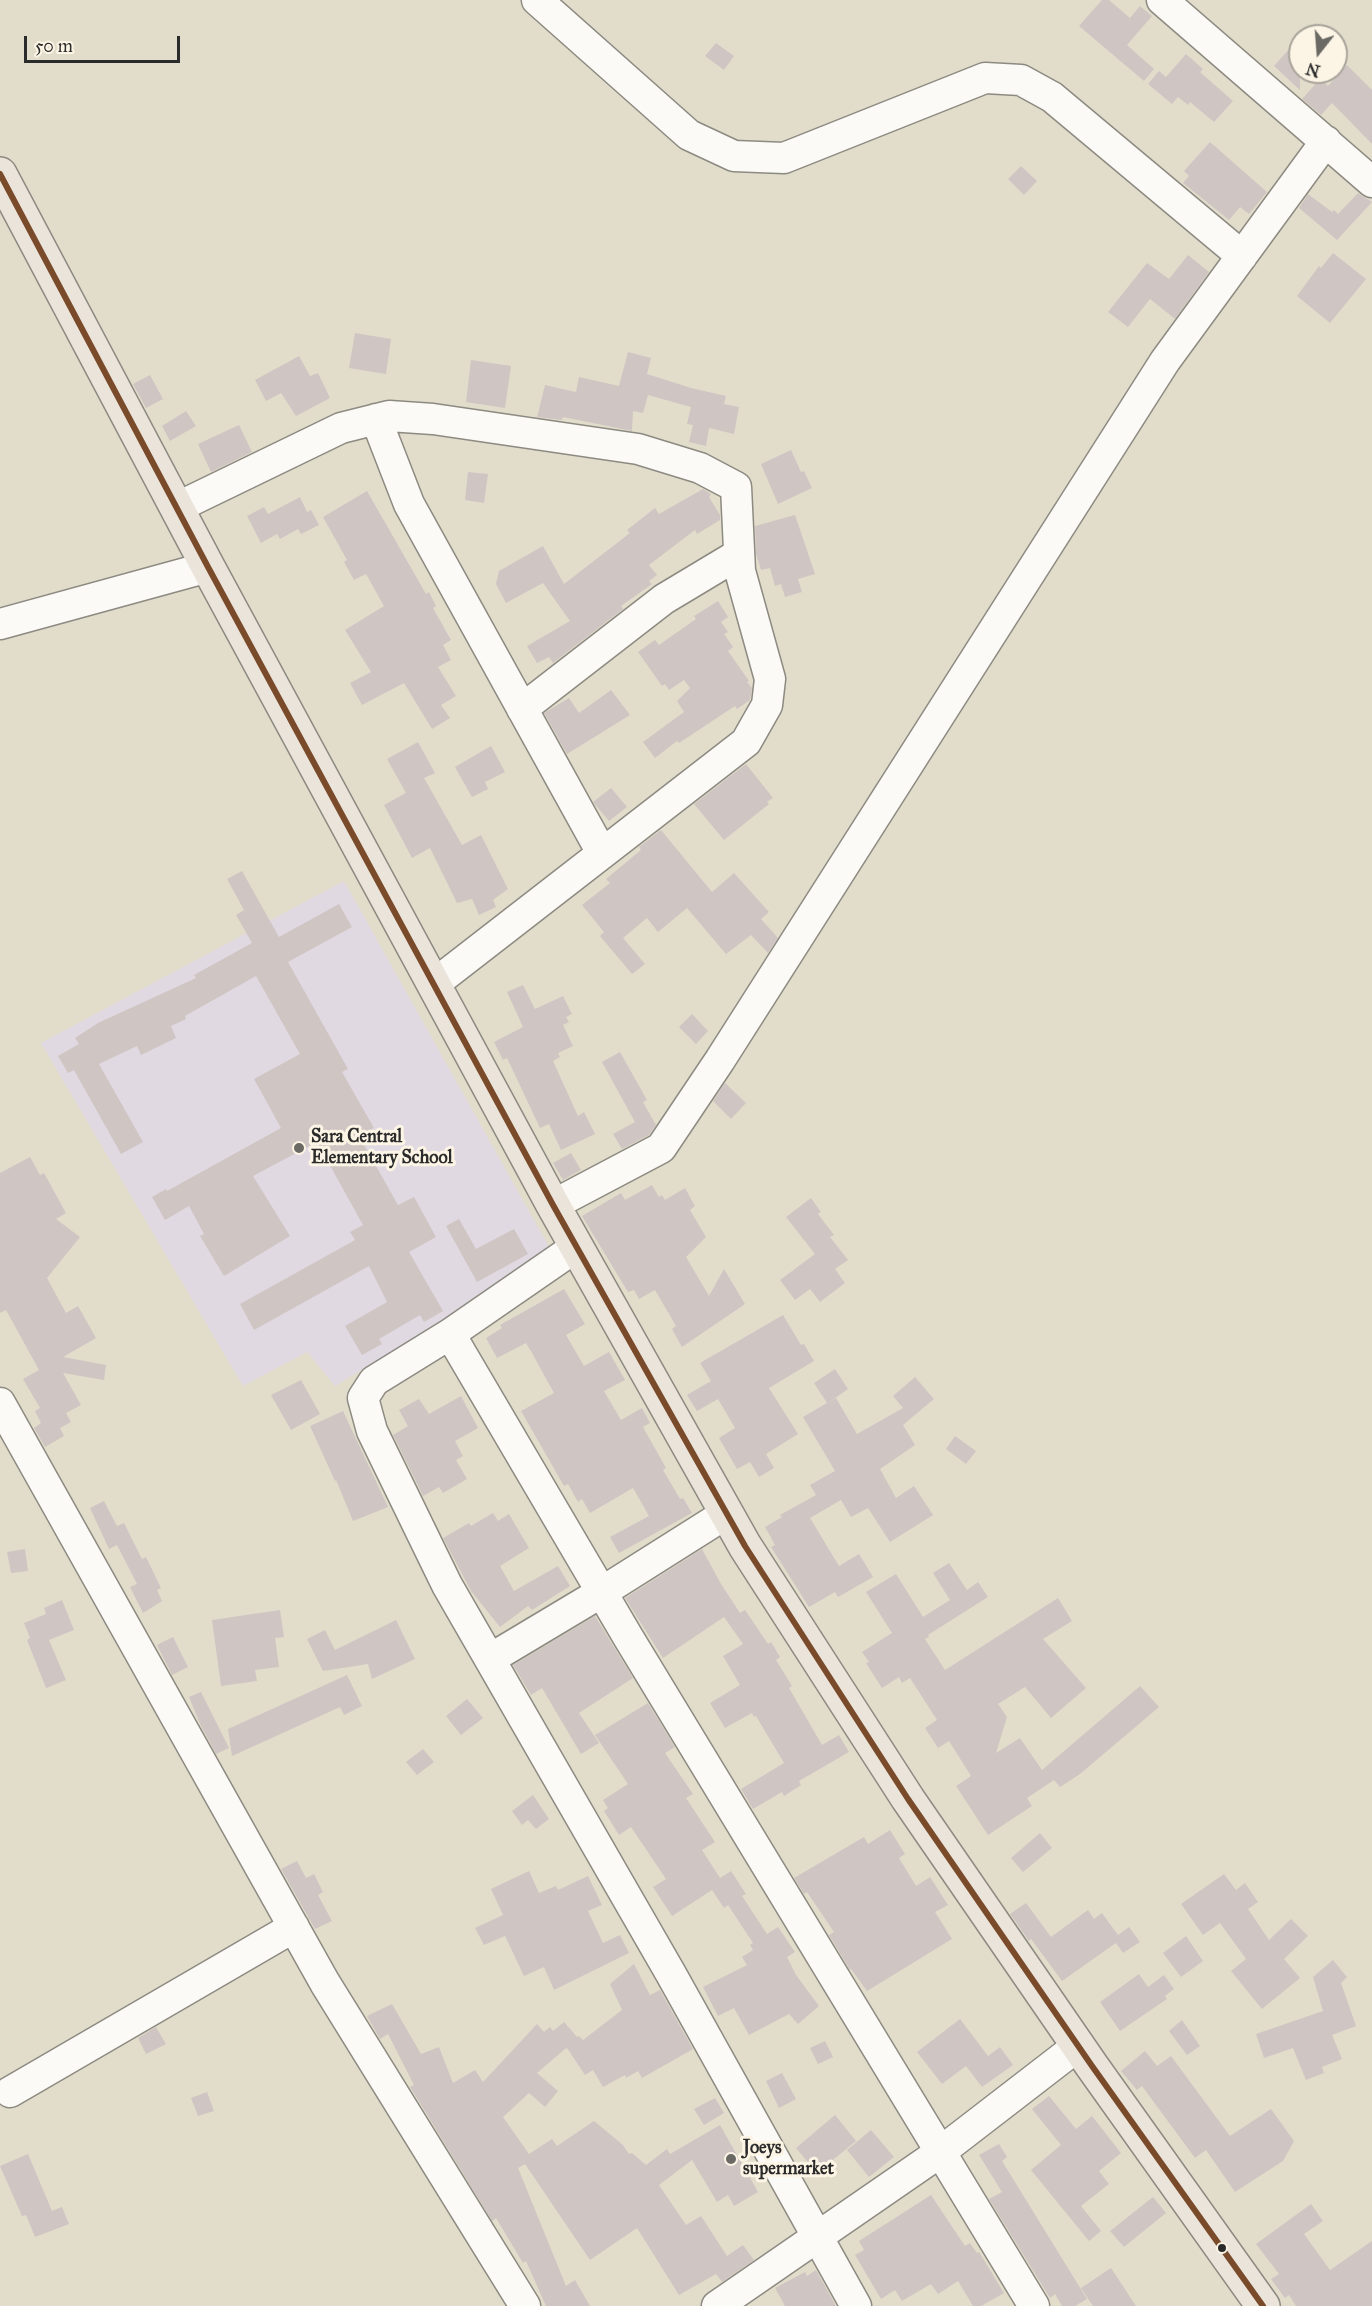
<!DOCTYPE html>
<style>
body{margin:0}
#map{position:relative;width:1372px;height:2306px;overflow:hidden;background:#e2ddcb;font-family:"IM FELL Great Primer",serif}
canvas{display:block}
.north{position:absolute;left:1288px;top:24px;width:60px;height:60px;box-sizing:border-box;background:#fcf5e5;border:2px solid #a8a49b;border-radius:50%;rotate:197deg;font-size:16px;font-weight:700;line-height:24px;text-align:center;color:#2b2b2b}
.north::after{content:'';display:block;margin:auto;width:21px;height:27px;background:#6b6963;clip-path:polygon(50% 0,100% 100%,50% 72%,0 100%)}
.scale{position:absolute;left:24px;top:36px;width:156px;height:27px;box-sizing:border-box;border:3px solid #2b2b2b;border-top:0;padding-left:8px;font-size:18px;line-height:21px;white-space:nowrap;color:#2b2b2b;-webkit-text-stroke:4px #fcf5e5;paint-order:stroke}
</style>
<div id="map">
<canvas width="1372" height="2306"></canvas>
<div class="north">N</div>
<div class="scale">50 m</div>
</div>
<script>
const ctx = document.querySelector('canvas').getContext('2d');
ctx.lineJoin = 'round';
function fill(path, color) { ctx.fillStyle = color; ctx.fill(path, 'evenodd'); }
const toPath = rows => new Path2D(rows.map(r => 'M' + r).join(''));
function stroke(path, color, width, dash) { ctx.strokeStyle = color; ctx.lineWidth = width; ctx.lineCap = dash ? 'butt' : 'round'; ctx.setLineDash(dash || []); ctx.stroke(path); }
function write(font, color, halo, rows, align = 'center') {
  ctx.font = font + ' "IM FELL Great Primer",serif'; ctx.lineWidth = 6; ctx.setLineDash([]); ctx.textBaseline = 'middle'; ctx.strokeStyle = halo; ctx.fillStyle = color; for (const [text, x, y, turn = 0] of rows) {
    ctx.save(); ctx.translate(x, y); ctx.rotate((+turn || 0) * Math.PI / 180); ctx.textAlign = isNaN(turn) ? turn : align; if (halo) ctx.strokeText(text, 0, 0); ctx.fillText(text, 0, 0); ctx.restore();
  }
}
fill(toPath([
 [344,881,553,1254,335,1386,307,1352,243,1386,41,1043]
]), '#e0d9e2');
fill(toPath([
 [1102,0,1109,0,1130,18,1140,6,1152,16,1127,45,1154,69,1144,81,1079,26],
 [1300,37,1300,90,1274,66],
 [716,43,734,56,724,70,705,56],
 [1186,54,1203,69,1200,72,1233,101,1214,122,1190,102,1188,105,1178,97,1172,104,1148,84,1159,71,1166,77],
 [1347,65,1372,90,1372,144,1332,103,1321,115,1302,99,1320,79,1328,86],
 [1210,142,1267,192,1249,214,1240,207,1229,220,1183,183,1189,176,1184,171],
 [1021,166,1037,181,1024,195,1008,179],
 [1358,193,1372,202,1337,240,1299,208,1308,194,1332,212,1334,210,1338,214],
 [1333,253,1366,279,1330,323,1297,296,1319,266,1321,268],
 [1188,255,1209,272,1175,319,1150,299,1128,327,1108,312,1147,263,1169,279],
 [355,333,391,339,386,374,349,368],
 [628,352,651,358,647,374,691,388,726,396,724,404,739,407,734,434,709,428,706,446,689,442,693,425,687,424,691,407,648,395,643,413,633,411,632,431,563,417,562,420,537,417,545,385,576,392,579,377,619,386],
 [299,356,310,376,318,373,330,398,296,416,281,393,266,401,255,380],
 [471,360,511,366,505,408,466,402],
 [150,375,163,399,146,408,133,384],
 [186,411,196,426,170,441,162,426],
 [239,425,252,452,211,472,198,444],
 [791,450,801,472,804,471,812,488,778,504,761,464],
 [468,472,488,474,484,503,465,500],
 [703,489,711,494,709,497,720,515,720,520,697,534,695,530,649,565,657,575,649,581,652,584,621,606,623,609,553,663,549,657,537,663,527,646,570,621,543,583,506,603,496,584,499,571,543,546,564,584,630,533,627,530,655,508,659,514],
 [367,491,426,594,429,592,436,606,433,608,451,640,443,645,451,660,438,667,456,696,441,705,450,718,432,729,404,683,362,705,350,683,371,672,345,630,384,606,366,574,354,580,344,562,347,560,323,517],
 [300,497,307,512,311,510,319,525,301,534,298,529,280,539,277,534,261,543,247,516,264,507,268,514],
 [795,515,815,574,798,579,802,592,785,597,781,584,775,586,770,568,761,570,756,554,755,526],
 [718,601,728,617,721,622,728,632,724,634,733,647,728,651,749,681,747,682,752,688,750,700,737,709,735,706,679,743,677,741,655,758,643,742,684,712,677,701,690,688,684,680,669,690,665,684,662,686,638,652,655,640,659,645,696,619,694,616],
 [611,690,630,715,567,754,544,713,569,698,579,713],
 [418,742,435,773,424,778,462,845,481,835,508,889,493,900,496,907,479,915,472,899,457,903,430,848,412,858,384,805,406,793,387,759],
 [491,746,505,772,485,782,488,789,472,797,455,767],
 [746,764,773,798,767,802,769,804,724,840,694,804],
 [611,788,627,807,609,821,593,802],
 [661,830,712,892,734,873,769,912,761,919,778,938,768,953,751,935,726,954,687,908,658,932,647,918,623,938,645,964,632,974,600,936,604,932,582,905,610,883,606,879,641,850,639,847],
 [242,871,279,937,339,904,352,927,288,962,348,1069,342,1072,374,1128,359,1136,398,1205,414,1197,436,1237,409,1252,443,1311,424,1322,420,1315,379,1339,382,1344,362,1355,345,1326,387,1302,369,1266,254,1330,240,1304,355,1240,350,1232,363,1225,317,1142,253,1176,290,1236,224,1276,200,1236,204,1234,189,1206,165,1220,152,1197,166,1189,167,1191,281,1128,254,1079,300,1054,256,976,185,1016,186,1019,171,1026,176,1038,141,1055,137,1046,99,1064,143,1142,121,1154,74,1070,68,1073,58,1056,79,1044,75,1038,98,1023,196,978,194,975,252,943,236,915,244,910,227,879],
 [523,985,535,1009,563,996,572,1014,566,1017,569,1022,563,1025,573,1046,558,1053,560,1057,553,1061,578,1116,584,1112,595,1134,561,1150,549,1124,540,1128,507,1058,503,1060,494,1042,523,1027,507,992],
 [692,1014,708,1031,696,1044,679,1027],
 [620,1052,647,1100,643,1102,656,1125,649,1135,622,1149,613,1134,635,1122,602,1062],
 [725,1083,746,1103,731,1119,713,1101],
 [571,1153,581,1170,563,1180,553,1163],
 [30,1157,40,1175,44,1173,66,1213,56,1219,80,1237,47,1278,66,1313,78,1306,96,1338,63,1357,106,1365,104,1380,63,1373,81,1405,66,1413,71,1422,60,1428,64,1436,45,1447,34,1428,41,1423,35,1411,40,1408,23,1379,39,1370,6,1310,0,1313,0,1173],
 [652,1185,659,1197,662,1195,665,1200,685,1188,695,1206,690,1210,706,1237,686,1257,709,1296,724,1269,745,1304,682,1347,672,1329,676,1326,655,1290,639,1299,634,1290,628,1292,582,1216,621,1193,625,1200],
 [811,1198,821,1212,818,1214,834,1235,830,1237,848,1260,835,1269,845,1283,820,1302,810,1289,795,1300,780,1280,815,1254,786,1217],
 [459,1219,476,1249,514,1229,528,1254,477,1282,446,1226],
 [564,1289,585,1324,566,1335,584,1366,609,1352,625,1380,604,1391,621,1420,642,1408,650,1423,643,1427,666,1468,663,1470,680,1499,683,1498,692,1513,619,1553,610,1537,649,1516,633,1488,590,1513,582,1499,578,1502,568,1484,564,1486,521,1411,554,1393,532,1353,526,1343,497,1358,486,1338,502,1328,500,1325],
 [783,1315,801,1345,804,1344,814,1361,769,1388,798,1434,766,1454,774,1468,759,1477,750,1462,737,1469,719,1438,735,1428,718,1399,697,1411,687,1395,711,1381,700,1363],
 [835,1369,848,1389,828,1403,836,1398,857,1434,903,1408,893,1396,915,1377,934,1399,903,1425,915,1445,880,1469,896,1498,914,1486,933,1515,890,1542,868,1508,851,1517,841,1500,810,1518,839,1566,859,1554,873,1577,838,1597,835,1592,809,1607,771,1547,775,1545,765,1527,782,1517,780,1515,816,1495,810,1485,835,1471,803,1417,827,1403,814,1383],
 [301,1380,320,1414,291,1430,271,1395],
 [461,1396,478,1428,455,1441,463,1456,456,1460,467,1479,443,1493,439,1487,423,1496,393,1435,408,1426,399,1410,419,1399,429,1414],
 [343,1411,388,1507,353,1521,336,1480,335,1481,310,1426],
 [955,1436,976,1451,966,1464,946,1449],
 [104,1501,117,1526,124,1523,142,1559,146,1557,161,1588,157,1590,162,1601,143,1613,130,1587,137,1584,117,1545,109,1549,90,1508],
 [493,1513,498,1521,509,1514,529,1548,500,1566,514,1591,558,1566,570,1586,532,1610,528,1606,500,1627,471,1591,443,1538,469,1523,471,1526],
 [25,1549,28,1571,11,1573,7,1552],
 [702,1549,721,1584,740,1613,745,1610,768,1644,771,1642,780,1657,776,1660,792,1686,789,1688,822,1745,839,1735,849,1752,799,1781,801,1785,784,1796,782,1792,753,1809,741,1789,784,1763,756,1716,754,1717,752,1713,725,1728,710,1703,740,1685,723,1656,743,1644,724,1617,663,1658,625,1598],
 [949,1563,967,1590,978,1582,988,1597,928,1635,929,1637,925,1639,945,1670,1058,1598,1072,1621,1043,1639,1086,1688,1051,1718,1025,1687,998,1704,1007,1717,996,1753,1020,1738,1042,1770,1140,1686,1159,1707,1080,1774,1060,1787,1054,1780,1027,1798,1032,1806,988,1835,956,1786,971,1776,949,1741,938,1748,925,1728,937,1720,910,1678,902,1683,899,1677,882,1688,866,1663,869,1662,862,1652,892,1633,866,1592,896,1574,923,1617,950,1600,933,1573],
 [62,1600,74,1630,49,1640,66,1680,46,1688,27,1640,30,1638,24,1623,46,1614,44,1608],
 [280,1610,284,1637,275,1638,279,1667,255,1670,257,1681,221,1686,212,1620],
 [595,1616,633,1678,579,1713,599,1743,581,1754,542,1688,531,1695,513,1665],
 [396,1620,415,1659,372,1679,368,1664,323,1671,307,1639,325,1630,335,1650],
 [173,1637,188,1667,172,1675,157,1645],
 [347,1675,362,1706,344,1715,340,1707,232,1756,228,1729],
 [201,1692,229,1748,216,1754,201,1726,189,1697],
 [467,1699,483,1718,461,1735,446,1716],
 [648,1703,675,1747,665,1753,693,1794,686,1798,715,1842,702,1850,720,1878,731,1871,746,1894,742,1896,767,1934,778,1927,795,1952,787,1957,796,1975,819,2006,798,2024,789,2014,749,2035,734,2008,718,2016,703,1987,747,1965,742,1957,753,1950,750,1945,753,1943,728,1905,724,1908,712,1890,672,1916,653,1887,666,1879,631,1827,619,1835,604,1811,608,1808,603,1800,628,1784,595,1735],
 [423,1749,434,1762,417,1775,406,1762],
 [533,1795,549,1819,536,1829,528,1820,522,1825,512,1811],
 [890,1830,905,1854,899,1858,916,1886,930,1877,948,1905,935,1912,952,1939,867,1991,851,1969,850,1970,829,1935,834,1932,807,1892,804,1894,794,1878,864,1837,868,1844],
 [1040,1833,1052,1848,1023,1872,1011,1858],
 [297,1861,306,1878,314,1874,323,1892,318,1895,332,1921,315,1929,281,1869],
 [529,1871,539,1893,556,1886,558,1890,588,1876,602,1905,588,1911,603,1943,620,1935,629,1953,554,1990,544,1967,524,1976,505,1936,484,1945,475,1928,503,1915,491,1889],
 [1224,1874,1236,1890,1245,1883,1258,1902,1248,1909,1269,1940,1291,1919,1308,1936,1284,1959,1300,1978,1262,2009,1231,1971,1246,1959,1220,1923,1203,1935,1181,1904],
 [1026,1903,1051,1937,1088,1910,1094,1919,1102,1913,1118,1935,1129,1927,1140,1942,1123,1953,1116,1943,1062,1981,1031,1939,1029,1941,1010,1914],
 [1186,1936,1203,1961,1181,1977,1163,1953],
 [1333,1960,1347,1977,1341,1983,1356,2026,1332,2035,1342,2059,1322,2067,1324,2073,1306,2080,1293,2048,1264,2058,1256,2034,1323,2011,1313,1977],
 [634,1964,650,1995,660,1990,693,2049,642,2078,638,2071,626,2078,625,2075,603,2087,593,2070,585,2075,567,2048,565,2049,537,2073,558,2091,545,2107,529,2093,503,2117,529,2154,552,2139,557,2146,594,2121,623,2145,629,2154,632,2153,646,2165,667,2149,670,2154,720,2125,758,2192,734,2206,728,2195,717,2202,692,2160,659,2185,686,2225,701,2216,727,2256,743,2245,754,2260,722,2282,716,2274,679,2295,637,2228,590,2260,525,2164,518,2168,566,2286,575,2280,590,2306,546,2306,526,2261,523,2263,496,2218,492,2221,410,2087,414,2085,388,2034,380,2039,367,2016,392,2004,421,2054,439,2047,453,2083,475,2070,483,2082,537,2024,544,2032,550,2027,553,2031,564,2022,577,2037,579,2036,583,2040,622,2010,610,1984],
 [1139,1974,1148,1987,1164,1975,1174,1989,1165,1996,1167,1999,1120,2031,1100,2002],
 [960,2019,988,2056,1000,2047,1013,2065,982,2087,966,2066,942,2084,917,2052],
 [1182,2020,1200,2046,1187,2055,1169,2031],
 [156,2027,166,2044,146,2054,138,2038],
 [825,2041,833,2057,818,2064,810,2048],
 [1145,2051,1157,2066,1171,2056,1230,2136,1271,2109,1294,2141,1283,2161,1235,2192,1206,2150,1195,2158,1142,2086,1137,2090,1121,2071],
 [782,2073,796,2099,779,2108,766,2081],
 [207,2092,214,2111,198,2116,191,2098],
 [1049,2096,1076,2129,1092,2116,1121,2153,1099,2171,1109,2184,1081,2206,1101,2231,1089,2241,1031,2170,1061,2145,1032,2109],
 [715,2098,724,2113,704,2125,694,2109],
 [835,2115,856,2141,817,2173,796,2148],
 [871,2130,894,2157,869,2177,847,2150],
 [999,2144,1007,2157,1002,2161,1087,2299,1075,2306,1062,2306,1055,2294,1050,2298,989,2199,1002,2192,979,2155],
 [28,2154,52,2211,62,2207,69,2224,35,2237,26,2215,22,2216,0,2166],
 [931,2195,965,2246,970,2243,977,2253,979,2252,1004,2293,981,2306,973,2306,958,2281,938,2294,931,2284,902,2301,895,2290,881,2299,855,2255,864,2250,859,2241],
 [1153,2197,1166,2213,1124,2247,1110,2231],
 [1311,2204,1323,2221,1304,2234,1330,2270,1372,2241,1372,2306,1296,2306,1289,2295,1285,2298,1271,2279,1279,2274,1256,2244],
 [1111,2268,1136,2306,1093,2306,1081,2288],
 [816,2270,836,2306,785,2306,775,2288,805,2272,807,2276]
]), '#cfc5c3');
const minor = toPath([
 [537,0,689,135,734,156,784,158,985,78,1021,80,1052,97,1242,256],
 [1162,0,1372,182],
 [376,419,409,504,602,853],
 [178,507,341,428,389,416,433,419,638,449,700,468,736,487,740,571,770,679,767,705,746,742,434,984],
 [0,624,208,567],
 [522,709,664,599,739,554],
 [553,1205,661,1148,720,1060,1165,361,1326,141],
 [576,1247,450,1334,374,1381,363,1398,372,1431,447,1585,671,1974,856,2306],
 [450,1334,628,1637,1034,2306],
 [0,1403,325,1983,525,2306],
 [490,1659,602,1592,727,1513],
 [10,2092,294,1927],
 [717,2306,939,2153,1079,2045]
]);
const major = toPath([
 [0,174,208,567,553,1205,745,1546,908,1799,1092,2066,1263,2306]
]);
stroke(minor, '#8c8a81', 33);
stroke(major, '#8c8a81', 36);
stroke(minor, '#fbfaf7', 30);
stroke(major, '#ebe4db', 33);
stroke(toPath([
 [0,174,208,567,553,1205,745,1546,908,1799,1092,2066,1263,2306]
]), '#7a4b2a', 6);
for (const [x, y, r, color] of [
 [299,1148,6,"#6b6963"],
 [731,2159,6,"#6b6963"],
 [1222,2248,5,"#2b2b2b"]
]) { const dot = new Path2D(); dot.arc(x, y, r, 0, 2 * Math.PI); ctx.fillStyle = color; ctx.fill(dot); stroke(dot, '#fcf5e5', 2); }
write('bold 18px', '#2b2b2b', '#fcf5e5', [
 ["Sara Central",311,1138],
 ["Elementary School",311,1159],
 ["Joeys",743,2149],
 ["supermarket",743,2170]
], 'left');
</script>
